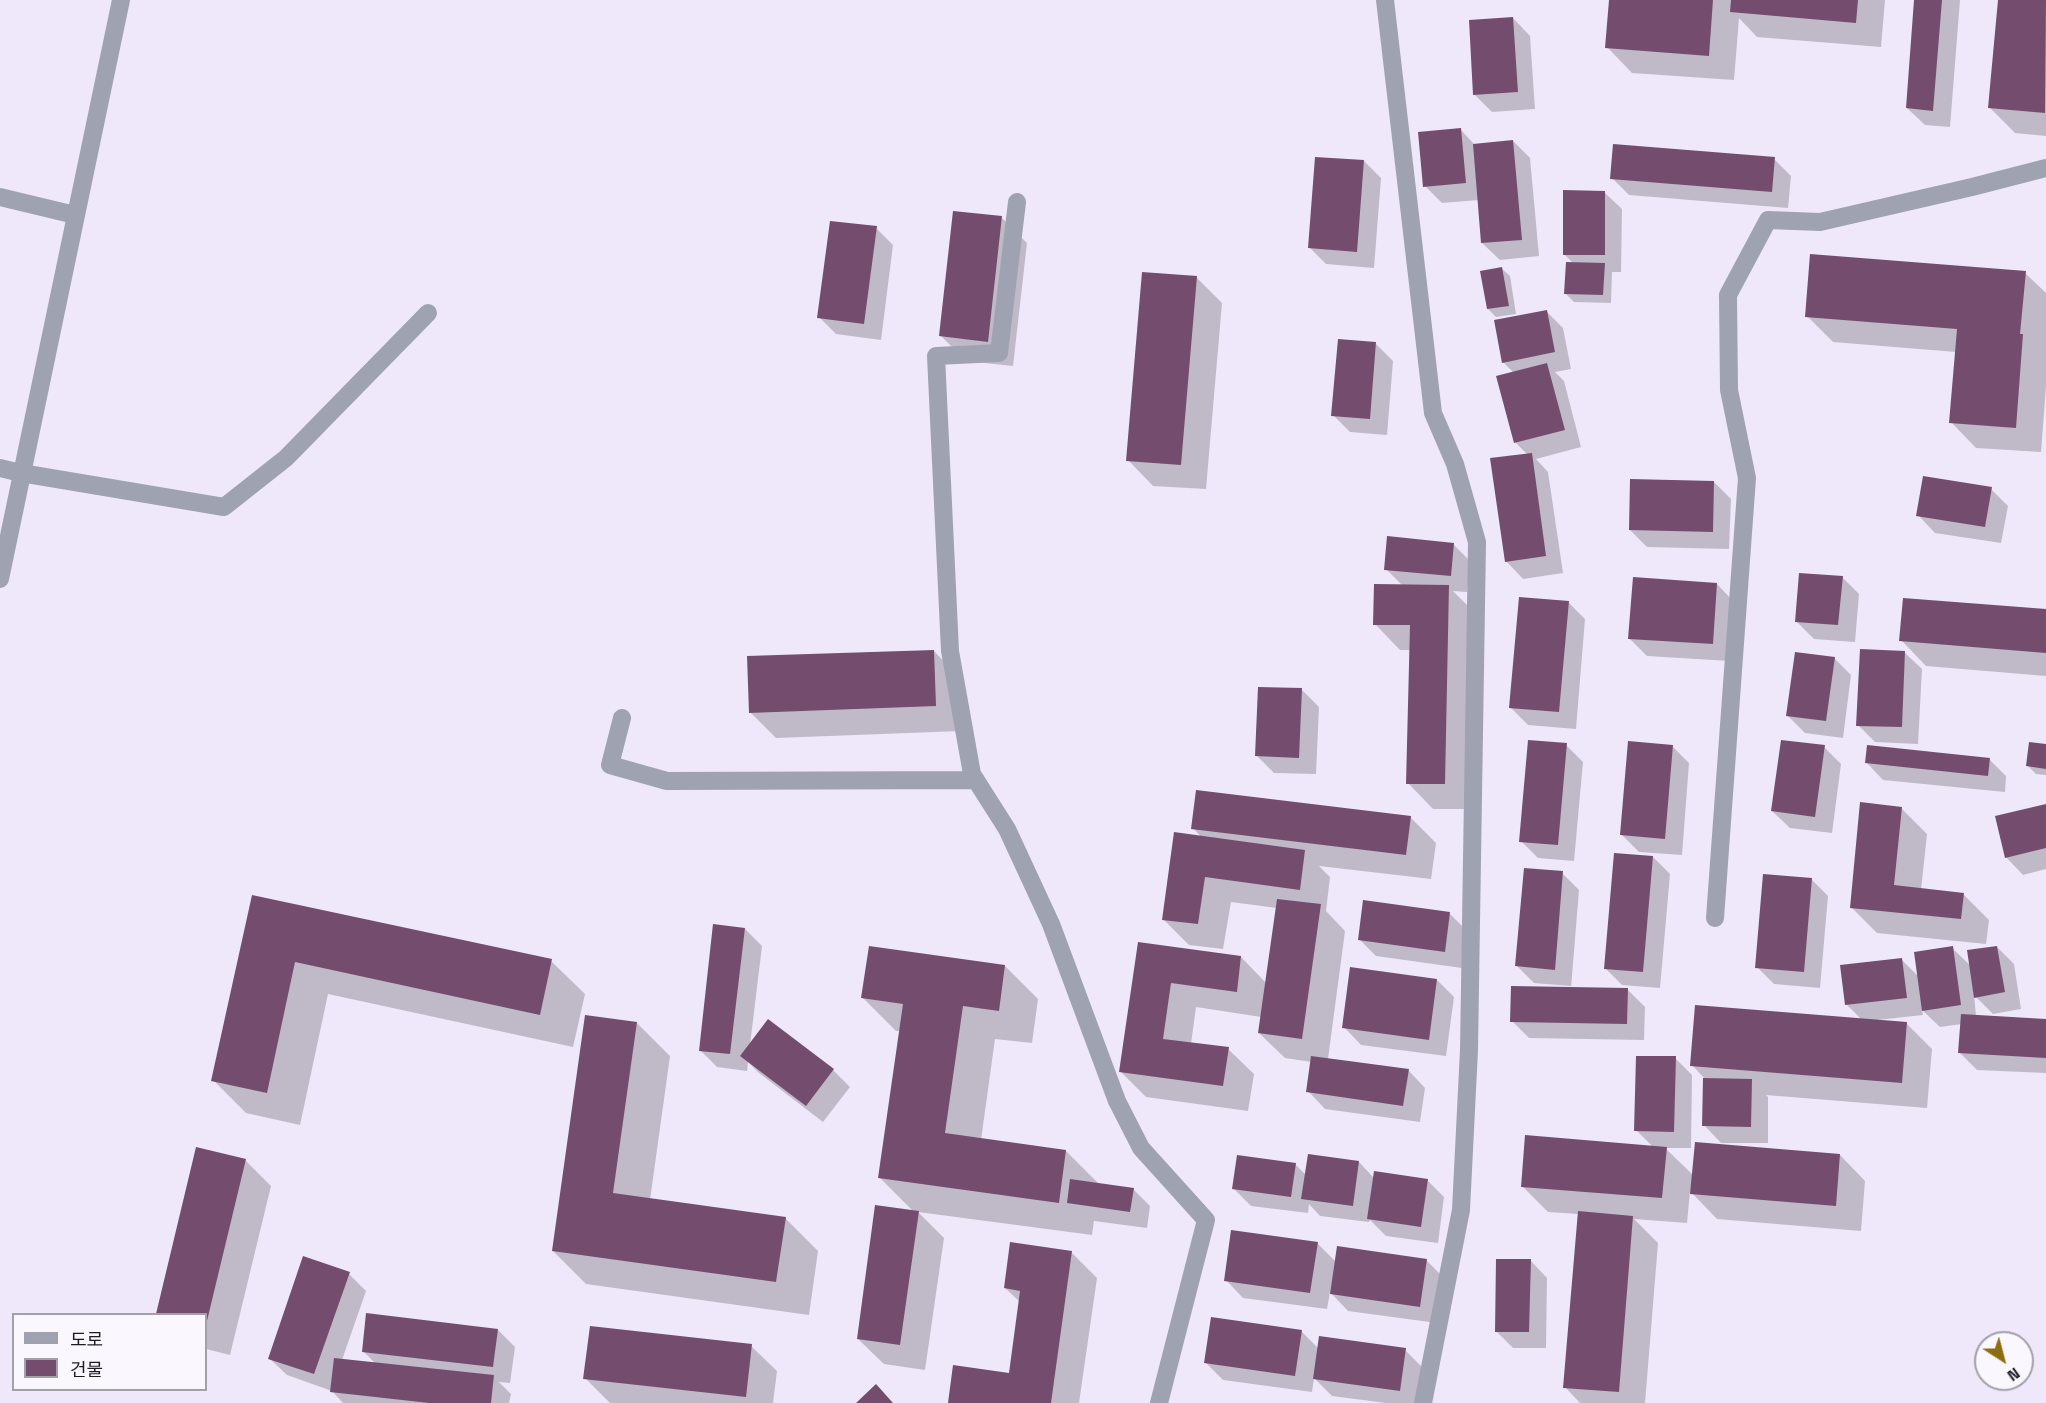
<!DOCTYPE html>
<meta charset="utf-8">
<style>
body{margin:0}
#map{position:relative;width:2046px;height:1403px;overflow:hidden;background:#efe8fb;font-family:"Space Grotesk","Noto Sans KR",sans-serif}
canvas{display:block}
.legend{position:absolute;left:12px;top:1313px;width:195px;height:78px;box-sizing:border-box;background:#faf8fe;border:2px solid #a2a0a8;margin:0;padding:8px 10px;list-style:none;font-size:18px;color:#1f1b26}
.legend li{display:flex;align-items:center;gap:12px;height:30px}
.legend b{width:30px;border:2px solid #a2a0a8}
.north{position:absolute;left:1974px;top:1331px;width:60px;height:60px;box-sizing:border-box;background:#faf8fe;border:2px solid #a2a0a8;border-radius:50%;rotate:144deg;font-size:16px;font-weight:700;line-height:24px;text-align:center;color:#1f1b26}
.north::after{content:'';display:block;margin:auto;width:21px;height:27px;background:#8c6e11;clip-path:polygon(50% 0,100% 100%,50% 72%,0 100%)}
</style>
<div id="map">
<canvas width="2046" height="1403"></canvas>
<ul class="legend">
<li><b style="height:8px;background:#9fa3b1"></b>도로</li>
<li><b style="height:16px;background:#744d6e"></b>건물</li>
</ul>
<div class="north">N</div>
</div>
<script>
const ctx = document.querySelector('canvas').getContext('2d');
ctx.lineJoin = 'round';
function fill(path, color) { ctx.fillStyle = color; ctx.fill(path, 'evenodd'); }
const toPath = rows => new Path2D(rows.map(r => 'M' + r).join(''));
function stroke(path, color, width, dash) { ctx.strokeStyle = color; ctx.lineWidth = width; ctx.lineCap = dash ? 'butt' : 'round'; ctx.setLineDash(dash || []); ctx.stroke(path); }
fill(toPath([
 [1610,0,1885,0,1881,47,1757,37,1739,18,1734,80,1632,73,1607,47],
 [1915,0,1960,0,1950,127,1925,125,1907,108],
 [1999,0,2046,0,2046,136,2015,133,1990,108],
 [1513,18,1530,36,1535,109,1492,112,1475,95],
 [1460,129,1475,145,1513,141,1530,158,1539,256,1500,260,1482,243,1479,200,1442,203,1425,186],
 [1774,159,1791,176,1788,208,1629,195,1612,178],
 [1364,161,1381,178,1374,268,1326,264,1309,247],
 [1604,192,1622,209,1621,272,1612,272,1611,303,1574,302,1565,293,1573,263,1564,254],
 [1001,217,1027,243,1013,366,966,361,941,336],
 [876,228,893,245,881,340,836,334,819,317],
 [1501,268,1510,276,1516,314,1496,317,1488,309],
 [2025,273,2046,293,2046,386,2041,452,1976,448,1951,422,1956,352,1833,342,1807,316],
 [1196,277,1222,303,1206,489,1153,486,1128,460],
 [1546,311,1563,328,1571,369,1555,372,1564,381,1581,447,1536,459,1548,472,1563,573,1523,579,1506,561,1528,455,1516,443,1514,373,1503,362],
 [1376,344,1393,361,1387,435,1350,432,1333,415],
 [1714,482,1731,499,1729,549,1647,547,1630,530],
 [1991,489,2008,506,2001,543,1935,533,1918,515],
 [1453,544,1470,561,1467,592,1453,591,1474,612,1470,809,1433,809,1408,783,1411,650,1400,650,1375,624,1403,586,1386,569],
 [1842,577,1859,594,1855,642,1814,639,1796,621],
 [1717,584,1734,602,1730,661,1647,656,1630,639],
 [1568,602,1585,619,1576,729,1528,725,1511,708],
 [2046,611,2046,676,1926,666,1901,640],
 [934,651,959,677,961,731,776,738,750,712],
 [1904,652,1922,669,1918,744,1875,742,1858,725],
 [1834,658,1851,675,1843,738,1805,733,1788,716],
 [1302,690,1319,707,1316,774,1274,773,1256,755],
 [1566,745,1583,762,1574,861,1538,858,1521,841],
 [1672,746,1689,763,1682,855,1639,852,1621,834],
 [2046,746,2046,775,2036,774,2027,765],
 [1824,747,1841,764,1832,833,1790,828,1772,811],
 [1989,759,2006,776,2005,792,1883,780,1866,762],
 [2046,805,2046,869,2023,875,2006,857],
 [1901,808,1927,834,1921,890,1963,894,1989,920,1986,944,1877,933,1851,907],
 [1410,817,1436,843,1431,879,1319,866,1330,877,1326,911,1345,931,1328,1059,1408,1070,1425,1088,1420,1122,1325,1109,1308,1091,1312,1062,1285,1058,1259,1033,1261,1017,1196,1007,1191,1044,1228,1049,1254,1074,1248,1111,1146,1097,1121,1072,1139,944,1241,957,1266,983,1277,908,1231,902,1223,949,1189,945,1163,919,1202,838,1193,828],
 [1653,857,1670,874,1660,988,1622,985,1605,968],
 [1562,873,1579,890,1571,988,1628,990,1645,1007,1644,1040,1529,1038,1512,1021,1570,988,1571,986,1534,983,1517,966],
 [1811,879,1828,896,1820,988,1774,984,1757,967],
 [253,897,551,961,585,994,573,1047,328,994,300,1125,246,1113,213,1080],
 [1450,914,1467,931,1462,968,1376,956,1359,939],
 [745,929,762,946,750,1045,768,1022,833,1070,850,1087,823,1122,759,1073,748,1062,747,1071,717,1067,700,1050],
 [1997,947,2014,964,2021,1009,1993,1014,1974,995,1976,1016,2046,1020,2046,1073,1977,1070,1960,1053,1962,1024,1940,1027,1922,1010,1923,1015,1877,1020,1907,1024,1932,1049,1927,1108,1766,1095,1768,1097,1768,1143,1721,1143,1704,1125,1705,1079,1692,1065,1862,1020,1846,1004,1902,960,1919,977,1952,948,1971,966],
 [1005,966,1038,999,1032,1043,995,1039,981,1140,1066,1151,1099,1184,1133,1189,1150,1206,1147,1228,1094,1221,1092,1235,918,1212,944,1238,925,1370,884,1364,858,1339,914,1212,880,1178,901,1031,896,1031,863,998],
 [1437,980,1454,997,1446,1056,1361,1045,1344,1027],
 [637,1023,670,1056,650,1200,785,1218,818,1251,809,1315,586,1284,553,1251],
 [1675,1058,1692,1075,1691,1148,1665,1148,1693,1175,1840,1155,1865,1181,1861,1231,1717,1219,1690,1191,1687,1223,1634,1219,1658,1243,1645,1403,1580,1403,1565,1387,1579,1214,1548,1212,1522,1186,1653,1147,1636,1130],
 [197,1149,245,1160,271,1186,230,1355,206,1349,206,1314,157,1314],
 [1359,1162,1374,1178,1427,1180,1444,1197,1438,1243,1386,1236,1370,1220,1369,1222,1320,1216,1309,1204,1308,1213,1251,1206,1234,1189,1295,1164,1306,1175],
 [1317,1243,1336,1262,1426,1260,1443,1277,1437,1323,1348,1311,1330,1292,1327,1309,1243,1298,1226,1280],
 [1071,1252,1097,1278,1079,1403,949,1403,1010,1375,1020,1302,1005,1288],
 [1530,1260,1547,1278,1546,1348,1513,1348,1496,1331],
 [349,1274,366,1291,342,1360,376,1364,363,1351,498,1330,515,1347,510,1383,499,1382,511,1394,509,1403,343,1403,332,1391,287,1375,269,1358],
 [1301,1331,1319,1349,1405,1350,1422,1367,1417,1403,1386,1403,1332,1396,1314,1378,1312,1392,1223,1380,1206,1363],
 [751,1346,777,1371,773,1403,610,1403,585,1378]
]), '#0003');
fill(toPath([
 [1609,0,1713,0,1709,56,1605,48],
 [1731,0,1858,0,1856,23,1730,12],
 [1914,0,1942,0,1933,111,1906,108],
 [1998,0,2046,0,2045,113,1988,108],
 [1513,17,1518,92,1473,95,1469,20],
 [1461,128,1466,183,1423,187,1418,132],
 [1513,140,1522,240,1481,243,1473,144],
 [1613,144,1775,157,1772,192,1610,179],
 [1315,157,1364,160,1357,252,1308,248],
 [1563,190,1605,191,1605,255,1563,255],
 [953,211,1002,216,988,342,939,336],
 [830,221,877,226,864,324,817,318],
 [1810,254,2026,271,2020,334,2023,334,2016,428,1949,423,1957,329,1805,317],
 [1566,262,1605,263,1603,295,1564,294],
 [1502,267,1509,306,1487,309,1480,271],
 [1142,272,1197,276,1181,465,1126,461],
 [1547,310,1555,352,1502,363,1494,320],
 [1338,339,1376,342,1370,419,1331,416],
 [1547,363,1565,430,1514,443,1496,376],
 [1532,453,1546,556,1505,562,1490,458],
 [1923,476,1992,487,1985,527,1916,516],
 [1630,479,1714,481,1713,532,1629,530],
 [1387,536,1454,543,1451,576,1384,570],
 [1799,573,1843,576,1838,625,1795,622],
 [1633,577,1717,583,1713,644,1628,639],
 [1374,584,1449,585,1445,784,1406,784,1410,625,1373,625],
 [1519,597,1569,601,1559,712,1509,708],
 [1903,598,2046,609,2046,653,1899,641],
 [1860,649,1905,651,1902,727,1856,726],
 [934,650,936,706,749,713,747,656],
 [1795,652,1835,657,1826,721,1786,716],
 [1258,687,1302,688,1299,758,1255,756],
 [1528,740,1567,743,1558,845,1519,842],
 [1781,740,1825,745,1815,817,1771,811],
 [1628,741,1673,745,1665,839,1620,835],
 [2029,742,2046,744,2046,769,2026,766],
 [1867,745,1990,758,1988,776,1865,763],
 [1196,790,1411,816,1406,855,1191,829],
 [1860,802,1902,807,1894,885,1964,893,1961,919,1850,908],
 [2046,804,2046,848,2005,858,1995,816],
 [1174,832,1305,850,1300,890,1205,877,1198,924,1162,920],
 [1614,853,1653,856,1643,972,1604,969],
 [1524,868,1563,871,1555,970,1515,966],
 [1763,874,1812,878,1804,972,1755,968],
 [252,895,552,959,540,1015,295,962,267,1093,211,1081],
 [1277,899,1321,904,1302,1039,1258,1033],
 [1363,900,1450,912,1445,952,1358,940],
 [713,924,745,928,730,1054,699,1051],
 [1138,942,1241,956,1237,992,1171,983,1163,1039,1229,1047,1223,1086,1119,1072],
 [869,946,1005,965,999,1011,963,1006,945,1133,1066,1150,1059,1203,878,1178,903,1004,861,998],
 [1953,946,1961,1005,1922,1011,1914,952],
 [1997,946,2005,992,1974,998,1967,950],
 [1902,958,1907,998,1845,1005,1840,965],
 [1350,967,1437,979,1429,1040,1342,1028],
 [1511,986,1628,988,1627,1024,1510,1022],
 [1695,1005,1907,1022,1902,1083,1690,1066],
 [1961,1014,2046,1019,2046,1058,1958,1053],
 [585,1015,637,1022,613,1193,786,1217,776,1282,552,1251],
 [768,1019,834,1069,806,1106,740,1056],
 [1311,1056,1409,1069,1403,1106,1306,1092],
 [1636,1056,1676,1056,1674,1132,1634,1131],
 [1703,1078,1752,1079,1751,1127,1702,1126],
 [1525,1135,1667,1147,1662,1198,1521,1187],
 [1695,1142,1840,1154,1836,1206,1690,1194],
 [196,1147,246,1159,206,1325,206,1314,156,1314],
 [1308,1154,1359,1161,1353,1206,1301,1199],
 [1237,1155,1296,1163,1291,1197,1232,1189],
 [1374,1171,1428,1179,1421,1227,1367,1219],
 [1070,1179,1134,1188,1130,1212,1067,1203],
 [875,1205,919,1211,900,1345,857,1339],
 [1578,1211,1633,1216,1619,1392,1563,1388],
 [1231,1230,1318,1242,1310,1293,1224,1281],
 [1010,1242,1072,1251,1051,1403,948,1403,953,1365,1009,1373,1020,1291,1004,1288],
 [1337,1246,1427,1259,1420,1307,1330,1294],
 [303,1256,350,1272,314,1374,268,1359],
 [1496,1259,1531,1259,1529,1332,1495,1332],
 [366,1313,498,1329,493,1367,362,1352],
 [1211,1317,1302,1330,1295,1376,1204,1363],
 [590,1326,752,1344,746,1397,583,1379],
 [1319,1336,1406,1348,1400,1391,1313,1379],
 [334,1358,494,1375,491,1403,429,1403,330,1392],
 [876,1384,893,1403,856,1403]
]), '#744d6e');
stroke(toPath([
 [1385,0,1433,413,1455,464,1477,542,1469,1050,1461,1210,1423,1403],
 [0,197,75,215],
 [1017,202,999,353,936,356,950,651,972,774,1007,829,1051,924,1117,1101,1141,1148,1206,1220,1159,1403],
 [0,468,21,473,224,507,286,458,428,313],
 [0,579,121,0],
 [622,718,610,765,667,781,976,780],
 [1715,918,1747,478,1729,390,1728,295,1768,220,1820,222,1972,187,2046,168]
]), '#9fa3b1', 18);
</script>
